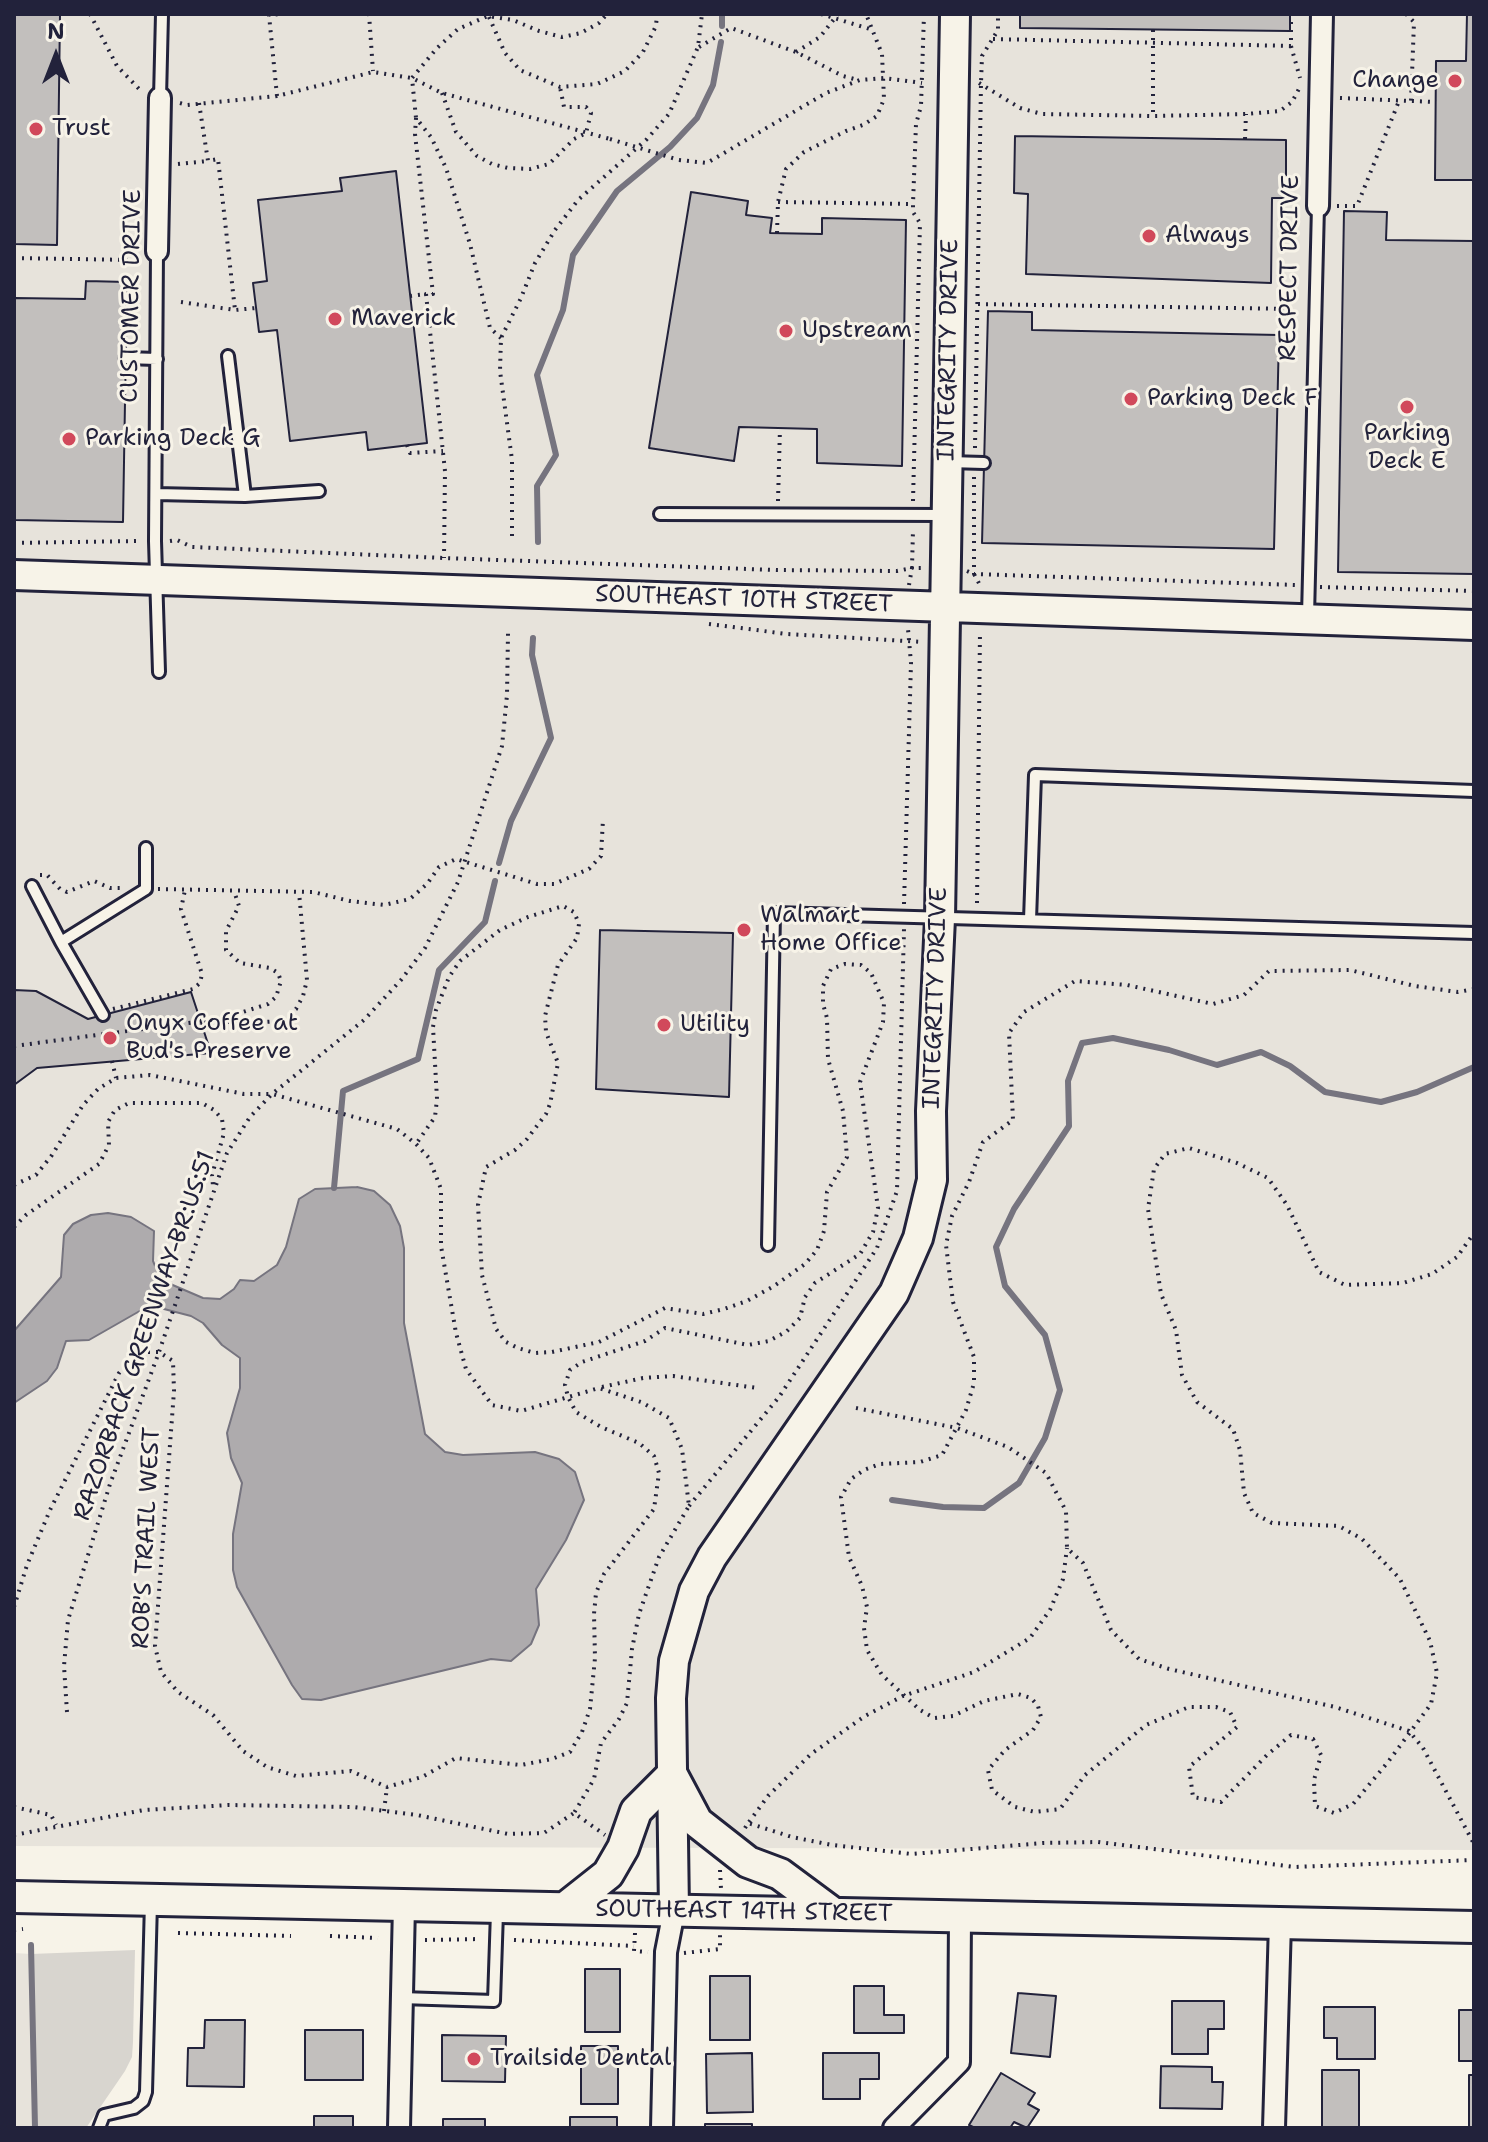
<!DOCTYPE html>
<style>
body{margin:0}
#map{position:relative;width:1488px;height:2142px;overflow:hidden;background:#f7f3e8;font-family:"Shantell Sans",sans-serif}
canvas{display:block}
.frame{position:absolute;inset:0;border:16px solid #22223b;pointer-events:none}
.north{position:absolute;left:16px;top:16px;width:80px;height:80px;-webkit-text-stroke:6px #f7f3e8;paint-order:stroke;rotate:0deg;font-size:22px;font-weight:700;line-height:32px;text-align:center;color:#22223b}
.north::after{content:'';display:block;margin:auto;width:28px;height:36px;background:#22223b;clip-path:polygon(50% 0,100% 100%,50% 72%,0 100%)}
</style>
<div id="map">
<canvas width="1488" height="2142"></canvas>
<div class="frame"></div>
<div class="north">N</div>
</div>
<script>
const ctx = document.querySelector('canvas').getContext('2d');
ctx.lineJoin = 'round';
function fill(path, color) { ctx.fillStyle = color; ctx.fill(path, 'evenodd'); }
const toPath = rows => new Path2D(rows.map(r => 'M' + r).join(''));
function stroke(path, color, width, dash) { ctx.strokeStyle = color; ctx.lineWidth = width; ctx.lineCap = dash ? 'butt' : 'round'; ctx.setLineDash(dash || []); ctx.stroke(path); }
function write(font, color, halo, rows, align = 'center') {
  ctx.font = font + ' "Shantell Sans",sans-serif'; ctx.lineWidth = 6; ctx.setLineDash([]); ctx.textBaseline = 'middle'; ctx.strokeStyle = halo; ctx.fillStyle = color; for (const [text, x, y, turn = 0] of rows) {
    ctx.save(); ctx.translate(x, y); ctx.rotate((+turn || 0) * Math.PI / 180); ctx.textAlign = isNaN(turn) ? turn : align; if (halo) ctx.strokeText(text, 0, 0); ctx.fillText(text, 0, 0); ctx.restore();
  }
}
fill(toPath([
 [14,14,1474,14,1474,1850,14,1846],
 [14,1953,31,1954,37,2128,14,2128]
]), '#e7e3db');
fill(toPath([
 [135,1950,133,2042,132,2057,125,2071,86,2128,37,2128,31,1954]
]), '#d8d5cf');
const water = toPath([
 [357,1187,374,1191,390,1205,400,1226,404,1248,404,1323,425,1434,445,1452,463,1455,535,1452,559,1459,575,1472,584,1500,566,1540,536,1589,539,1625,531,1644,511,1661,491,1659,321,1700,302,1699,292,1685,237,1587,233,1570,233,1534,242,1483,231,1458,227,1433,240,1388,240,1358,222,1345,203,1323,191,1316,164,1309,145,1308,89,1340,66,1341,57,1368,47,1381,14,1403,14,1331,61,1277,64,1235,73,1224,91,1215,108,1213,131,1217,154,1231,153,1261,161,1280,203,1298,220,1299,234,1289,240,1280,254,1281,277,1265,286,1247,299,1199,315,1189,357,1187]
]);
fill(water, '#aeabad');
stroke(water, '#76747f', 2);
stroke(toPath([
 [722,26,722,14],
 [538,542,537,486,556,455,537,375,563,310,573,255,617,191,670,147,697,118,713,85,721,42],
 [499,863,511,821,551,738,532,655,533,638],
 [334,1188,343,1091,418,1059,439,970,485,922,495,881],
 [892,1500,943,1507,984,1508,1019,1483,1045,1438,1060,1390,1045,1335,1005,1286,996,1247,1014,1209,1069,1126,1068,1081,1082,1043,1113,1038,1169,1050,1217,1065,1261,1052,1290,1066,1325,1092,1381,1102,1417,1092,1474,1067],
 [31,1945,35,2128]
]), '#76747f', 6);
const building = toPath([
 [14,14,60,14,57,245,14,244,14,14],
 [1020,14,1290,14,1290,31,1020,28,1020,14],
 [1467,14,1474,14,1474,180,1435,180,1436,61,1466,61,1467,14],
 [1015,136,1286,140,1286,198,1272,198,1271,283,1026,274,1028,194,1014,193,1015,136],
 [396,171,427,443,368,450,366,432,290,441,277,330,259,332,253,283,267,281,258,200,342,191,340,178,396,171],
 [691,192,748,201,746,215,772,218,770,233,822,234,822,218,906,220,902,466,817,463,817,429,739,427,734,461,649,448,691,192],
 [1344,211,1387,212,1386,240,1474,241,1474,574,1338,572,1344,211],
 [86,281,127,282,123,522,14,520,14,298,85,299,86,281],
 [988,311,1032,312,1032,330,1279,335,1274,549,982,543,988,311],
 [600,930,733,933,729,1097,596,1089,600,930],
 [14,990,36,991,88,1019,191,992,211,1053,37,1068,14,1085,14,990],
 [585,1969,620,1969,620,2032,585,2032,585,1969],
 [710,1976,750,1976,750,2040,710,2040,710,1976],
 [854,1986,884,1986,884,2015,904,2015,904,2033,854,2033,854,1986],
 [1018,1993,1056,1996,1050,2057,1011,2053,1018,1993],
 [1172,2001,1224,2001,1224,2029,1208,2029,1208,2054,1172,2054,1172,2001],
 [1324,2007,1375,2007,1375,2059,1337,2059,1337,2038,1324,2038,1324,2007],
 [1459,2010,1474,2010,1474,2061,1459,2061,1459,2010],
 [205,2020,245,2020,244,2087,187,2086,188,2048,204,2048,205,2020],
 [305,2030,363,2030,363,2080,305,2080,305,2030],
 [442,2035,506,2036,505,2082,442,2081,442,2035],
 [581,2046,618,2046,618,2104,581,2104,581,2046],
 [752,2053,753,2112,707,2113,706,2054,752,2053],
 [823,2053,879,2053,879,2079,860,2079,860,2099,823,2099,823,2053],
 [1161,2066,1212,2067,1212,2082,1223,2082,1222,2109,1160,2108,1161,2066],
 [1322,2070,1359,2070,1359,2128,1322,2128,1322,2070],
 [1001,2073,1035,2093,1028,2104,1039,2110,1027,2128,1014,2122,1010,2128,975,2128,969,2125,1001,2073],
 [1469,2075,1474,2075,1474,2128,1469,2128,1469,2075],
 [314,2116,353,2116,353,2128,314,2128,314,2116],
 [570,2117,617,2117,617,2128,570,2128,570,2117],
 [443,2119,485,2119,485,2128,443,2128,443,2119],
 [705,2124,752,2124,752,2128,705,2128,705,2124]
]);
fill(building, '#c2bfbd');
stroke(building, '#22223b', 2);
const lane = toPath([
 [160,98,162,14],
 [157,251,155,541,159,672],
 [125,358,157,359],
 [949,462,984,463],
 [156,494,245,496,228,356],
 [245,496,319,491],
 [660,514,944,515],
 [1308,616,1318,206],
 [32,886,61,942],
 [1030,920,1035,775,1474,791],
 [103,1015,61,942,146,889,146,848],
 [768,1245,774,913,1474,933],
 [401,1998,494,2001,497,1912],
 [99,2128,104,2115,134,2108,143,2101,146,2092,151,1902]
]);
const street = toPath([
 [1318,206,1322,14],
 [157,251,160,98],
 [399,2128,404,1905],
 [662,2128,666,1952,674,1911],
 [894,2128,959,2062,960,1917],
 [1274,2128,1280,1923]
]);
const secondary = toPath([
 [14,575,1474,625],
 [674,1911,671,1698,674,1661,694,1591,712,1557,894,1293,918,1238,932,1180,931,1111,940,918,955,14]
]);
const primary = toPath([
 [14,1897,1474,1927],
 [565,1908,608,1874,623,1848,636,1811,672,1775,697,1822,748,1862,780,1874,834,1914]
]);
stroke(lane, '#22223b', 16);
stroke(street, '#22223b', 26);
stroke(secondary, '#22223b', 34);
stroke(primary, '#22223b', 36);
stroke(toPath([
 [90,14,117,66,141,91],
 [369,14,373,71],
 [821,14,873,30],
 [1291,14,1291,46,1300,78],
 [1406,14,1414,22,1411,101],
 [489,17,505,53,520,70,560,87,597,84,625,71,643,52,656,26,657,14],
 [1153,30,1153,116],
 [993,39,1291,46],
 [699,47,731,28,796,52,843,76,858,80],
 [796,52,820,37,838,14],
 [979,83,1020,108,1042,114,1153,116,1246,114,1280,111,1292,102,1301,85],
 [442,93,456,132,477,156,492,164,508,168,530,169,549,164,574,139,586,133,591,113,586,107,564,107,560,87],
 [277,96,269,15,280,14],
 [1340,98,1436,102],
 [180,103,187,105,277,96,373,72,412,78,442,93,610,139],
 [199,103,208,161,218,159,235,310],
 [416,118,415,134,433,294,426,294,445,471,444,558],
 [1245,139,1246,114],
 [679,160,707,163,826,93,860,80,884,78,922,83],
 [178,164,208,161],
 [778,202,913,204],
 [1337,206,1357,206,1399,101],
 [777,233,778,202,786,169,804,152,846,131,863,125,877,116,884,99,882,54,866,14],
 [14,258,133,260],
 [410,296,426,294],
 [181,302,235,310,256,308],
 [978,304,1293,309],
 [501,338,490,328,470,244,446,168,431,137,416,118,412,78,437,48,458,29,488,16,513,20,539,31,562,37,581,33,599,23,607,14],
 [407,445,410,453,443,451],
 [975,448,981,83,982,56,998,30,998,14],
 [974,477,974,574,1296,585],
 [778,501,780,428],
 [913,501,920,223,913,212,913,204,916,124,921,106,924,14],
 [512,536,512,460,500,371,501,338,521,298,535,263,555,230,578,200,647,139,669,114,698,47,702,14],
 [170,541,177,540,192,547,444,558,776,570,897,571,912,568,913,530],
 [14,543,141,541],
 [967,571,974,574,981,587],
 [909,585,912,568,922,568],
 [1320,587,1474,591],
 [709,624,787,634,923,642],
 [40,875,47,875,60,889,67,892,94,881,110,888,121,888],
 [158,889,313,892,350,901,384,905,410,899,427,884,439,867,456,859,537,884,554,884,589,869,601,856,603,819],
 [977,903,980,632],
 [904,904,911,663,908,629],
 [1474,989,1458,992,1415,986,1350,970,1269,971,1244,995,1213,1004,1127,985,1075,981,1024,1012,1009,1033,1013,1120,983,1142,969,1182,952,1216,946,1245,953,1302,974,1357,974,1383,966,1410,942,1455,920,1462,880,1464,864,1470,851,1479,841,1497,849,1557,862,1586,867,1607,864,1628,867,1650,882,1675,920,1710,934,1718,953,1716,984,1701,1018,1694,1031,1698,1038,1706,1041,1717,1033,1730,1005,1750,988,1770,992,1790,1015,1807,1035,1812,1060,1809,1085,1775,1146,1725,1189,1707,1216,1707,1230,1712,1237,1727,1189,1767,1193,1797,1221,1802,1267,1755,1291,1735,1313,1739,1321,1755,1314,1780,1315,1806,1334,1813,1353,1804,1388,1762,1431,1704,1437,1673,1430,1641,1400,1579,1362,1539,1339,1526,1272,1523,1253,1513,1244,1493,1240,1450,1233,1429,1197,1402,1182,1375,1176,1330,1161,1294,1148,1209,1154,1169,1165,1154,1189,1148,1237,1163,1268,1178,1287,1205,1319,1272,1345,1285,1403,1283,1432,1274,1457,1257,1474,1233],
 [113,1009,193,989,200,983,202,974,181,909,185,890],
 [221,1019,268,1004,276,997,281,981,278,973,270,968,240,963,226,950,226,931,239,906,234,891],
 [14,1046,219,1019,237,1024,279,1021,296,1009,303,996,307,980,299,892],
 [112,1061,116,1078],
 [14,1185,36,1175,52,1155,83,1105,98,1089,116,1078,150,1075,244,1094,272,1094,397,1129,416,1144,429,1158,441,1189,441,1246,456,1333,466,1369,492,1405,521,1411,599,1388,641,1402,669,1418,682,1449,689,1506,659,1557,639,1614,632,1649,627,1703,619,1719,601,1743,594,1779,574,1813,605,1835],
 [14,1227,26,1215,99,1164,109,1145,108,1122,115,1110,129,1103,202,1103,214,1110,222,1119,224,1133,212,1175,213,1186],
 [602,1387,643,1378,673,1376,757,1388],
 [856,1408,957,1428,1008,1447,1046,1473,1066,1511,1067,1548,1083,1563,1111,1630,1139,1659,1169,1669,1335,1707,1409,1731,1423,1748,1474,1844],
 [689,1506,779,1397,877,1248,897,1191,904,929],
 [14,1607,27,1565,50,1510,119,1373,136,1352,159,1352,173,1361,174,1391,155,1646,161,1672,178,1692,213,1715,243,1751,267,1767,296,1776,351,1771,387,1787,422,1777,456,1758,521,1765,552,1759,570,1752,582,1732,590,1709,595,1658,594,1614,596,1593,604,1574,654,1509,659,1473,654,1456,639,1443,601,1427,576,1412,568,1397,565,1385,570,1370,582,1362,645,1341,665,1328,748,1345,769,1341,787,1331,800,1318,805,1297,815,1283,860,1254,873,1232,878,1208,860,1082,883,1022,884,1003,871,973,861,965,845,964,831,969,823,986,823,1004,827,1018,828,1059,843,1111,847,1157,827,1192,824,1231,817,1250,805,1264,774,1286,747,1301,724,1309,703,1314,665,1308,599,1342,552,1352,535,1353,518,1348,506,1342,496,1329,482,1275,478,1205,486,1167,515,1150,527,1139,546,1114,550,1104,558,1063,546,1032,545,1016,558,965,577,938,579,924,574,912,563,906,528,917,500,930,460,961,449,977,436,1010,433,1027,437,1099,435,1117,416,1144],
 [67,1712,64,1666,68,1620,110,1484,159,1352,227,1153,250,1117,272,1094,364,1020,401,980,425,948,458,882,502,746,507,695,508,633],
 [14,1807,51,1815,56,1825],
 [384,1811,387,1787],
 [749,1822,768,1796,811,1754,865,1716,903,1696,974,1672,1030,1638,1050,1610,1063,1579,1067,1548],
 [745,1828,748,1823,792,1837,832,1845,912,1854,1043,1843,1098,1842,1295,1867,1474,1860],
 [14,1835,144,1810,229,1805,354,1807,417,1815,508,1834,544,1833,574,1813],
 [720,1870,721,1889],
 [14,1930,23,1929],
 [178,1933,291,1936],
 [635,1933,634,1951,648,1952],
 [330,1936,378,1938],
 [425,1940,480,1939],
 [514,1940,634,1946],
 [684,1953,720,1949,720,1934]
]), '#22223b', 4, [2, 6]);
stroke(lane, '#f7f3e8', 10);
stroke(street, '#f7f3e8', 20);
stroke(secondary, '#f7f3e8', 28);
stroke(primary, '#f7f3e8', 30);
stroke(toPath([
 [610,139,679,160]
]), '#22223b', 4, [2, 6]);
for (const [x, y, r, color] of [
 [1455,81,8,"#d1495b"],
 [36,129,8,"#d1495b"],
 [1149,236,8,"#d1495b"],
 [335,319,8,"#d1495b"],
 [786,331,8,"#d1495b"],
 [1131,399,8,"#d1495b"],
 [1407,407,8,"#d1495b"],
 [69,439,8,"#d1495b"],
 [744,930,8,"#d1495b"],
 [664,1025,8,"#d1495b"],
 [110,1038,8,"#d1495b"],
 [474,2059,8,"#d1495b"]
]) { const dot = new Path2D(); dot.arc(x, y, r, 0, 2 * Math.PI); ctx.fillStyle = color; ctx.fill(dot); stroke(dot, '#f7f3e8', 3); }
write('24px', '#22223b', '#f7f3e8', [
 ["Change",1439,81,"right"],
 ["Trust",52,129],
 ["Always",1165,236],
 ["Maverick",351,319],
 ["Upstream",802,331],
 ["Parking Deck F",1147,399],
 ["Parking",1407,434,"center"],
 ["Deck E",1407,462,"center"],
 ["Parking Deck G",85,439],
 ["Walmart",760,916],
 ["Home Office",760,944],
 ["Onyx Coffee at",126,1024],
 ["Bud's Preserve",126,1052],
 ["Utility",680,1025],
 ["Trailside Dental",490,2059]
], 'left');
write('24px', '#22223b', '#f7f3e8', [
 ["RESPECT DRIVE",1290,268,-89],
 ["CUSTOMER DRIVE",132,296,-89],
 ["INTEGRITY DRIVE",949,350,-89],
 ["SOUTHEAST 10TH STREET",744,600,2],
 ["INTEGRITY DRIVE",936,998,-88],
 ["RAZORBACK GREENWAY-BR:US:51",145,1336,-71],
 ["ROB'S TRAIL WEST",147,1538,-87],
 ["SOUTHEAST 14TH STREET",744,1912,1]
]);
</script>
